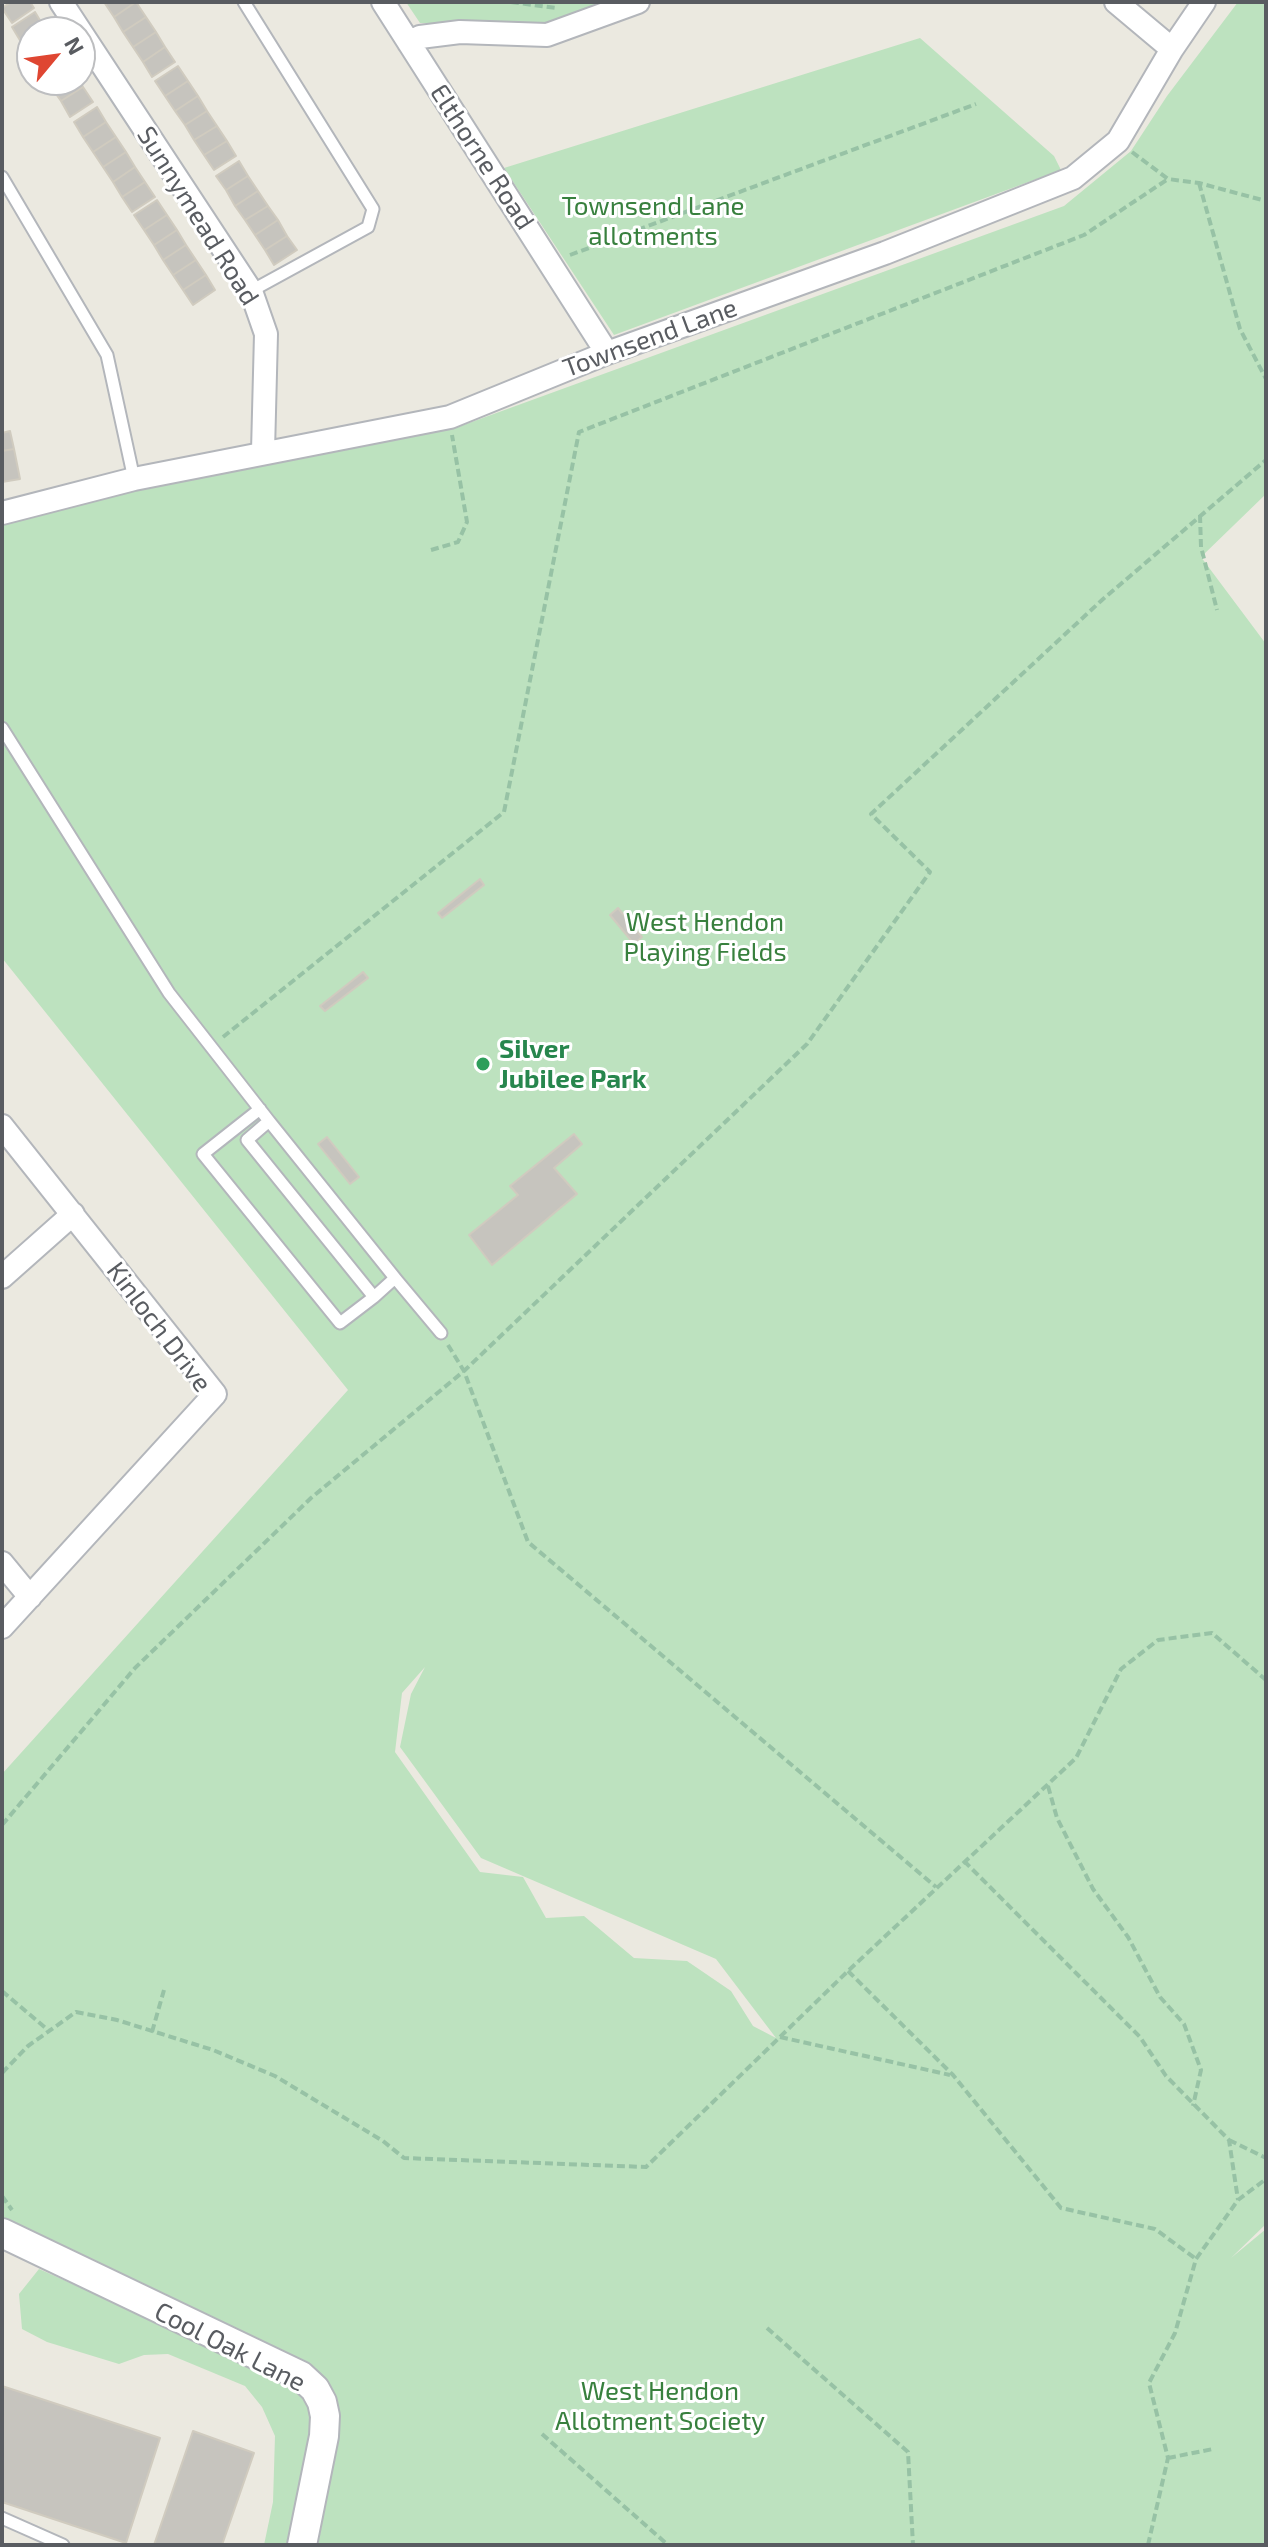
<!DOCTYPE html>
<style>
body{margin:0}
#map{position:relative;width:1268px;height:2547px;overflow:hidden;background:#ebe9e0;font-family:"Exo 2",sans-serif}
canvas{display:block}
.frame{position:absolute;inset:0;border:4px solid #595c61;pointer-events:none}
.north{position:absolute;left:16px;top:16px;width:80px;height:80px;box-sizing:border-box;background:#fff;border:2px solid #bdbec0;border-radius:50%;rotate:61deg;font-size:22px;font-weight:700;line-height:32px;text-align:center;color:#595c61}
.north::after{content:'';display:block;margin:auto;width:28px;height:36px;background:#df4632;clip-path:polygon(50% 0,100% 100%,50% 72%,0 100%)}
</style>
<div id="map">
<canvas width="1268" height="2547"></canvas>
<div class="frame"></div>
<div class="north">N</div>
</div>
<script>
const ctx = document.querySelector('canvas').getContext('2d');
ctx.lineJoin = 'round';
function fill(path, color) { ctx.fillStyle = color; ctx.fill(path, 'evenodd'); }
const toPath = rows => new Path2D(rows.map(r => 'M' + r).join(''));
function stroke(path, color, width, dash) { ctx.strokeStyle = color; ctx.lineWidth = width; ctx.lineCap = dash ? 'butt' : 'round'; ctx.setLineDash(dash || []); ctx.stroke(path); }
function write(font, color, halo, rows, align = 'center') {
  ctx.font = font + ' "Exo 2",sans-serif'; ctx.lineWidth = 6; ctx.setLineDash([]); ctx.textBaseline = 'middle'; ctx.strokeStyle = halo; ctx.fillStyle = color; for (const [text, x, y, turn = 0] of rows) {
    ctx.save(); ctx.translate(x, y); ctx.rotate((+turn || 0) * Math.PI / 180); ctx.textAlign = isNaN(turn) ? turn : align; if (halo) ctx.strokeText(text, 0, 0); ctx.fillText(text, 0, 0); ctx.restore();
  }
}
fill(toPath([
 [406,2,613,2,553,24,420,23],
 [1238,2,1266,2,1266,494,1201,557,1266,644,1266,2224,1231,2258,1266,2229,1266,2545,318,2545,339,2433,339,2408,333,2390,317,2376,2,2221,2,1774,348,1390,2,958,2,525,256,458,458,427,1064,206,1131,151,1167,96],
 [425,1667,411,1694,400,1747,481,1858,716,1959,776,2038,753,2026,731,1991,687,1961,634,1958,584,1916,546,1918,523,1877,480,1872,395,1752,402,1693],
 [920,38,1054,156,1061,170,614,335,504,168],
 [39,2269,291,2381,316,2411,297,2545,264,2545,273,2502,275,2436,262,2407,245,2386,168,2354,144,2355,119,2364,47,2342,22,2329,19,2294]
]), '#bde2bf');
const building = toPath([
 [11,2,30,2,34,8,12,23,2,8,11,2],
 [104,2,136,2,114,17,104,2],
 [136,2,146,17,123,32,114,17,136,2],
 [35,12,44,27,32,32,32,35,21,42,12,27,35,12],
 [146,17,156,32,133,47,123,32,146,17],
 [156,32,165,47,143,62,133,47,156,32],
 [165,47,175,62,152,77,143,62,165,47],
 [178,66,188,81,165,96,155,81,178,66],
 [61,80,79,80,83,87,61,101,51,87,61,80],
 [188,81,198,96,175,111,165,96,188,81],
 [83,87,93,102,70,117,61,101,83,87],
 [198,96,207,111,185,125,175,111,198,96],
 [97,107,106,122,83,137,74,122,97,107],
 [207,111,217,126,194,140,185,125,207,111],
 [106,122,116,137,93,152,83,137,106,122],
 [217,126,227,141,204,155,194,140,217,126],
 [116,137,126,152,103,167,93,152,116,137],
 [227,141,236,156,214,170,204,155,227,141],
 [126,152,135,167,113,182,103,167,126,152],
 [239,161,248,176,226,190,216,176,239,161],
 [135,167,145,182,122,197,113,182,135,167],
 [248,176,258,191,235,206,226,190,248,176],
 [145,182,155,197,132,212,122,197,145,182],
 [258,191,268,206,245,220,235,206,258,191],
 [157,200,167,215,144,230,134,215,157,200],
 [268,206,278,220,255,235,245,220,268,206],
 [167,215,177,230,154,245,144,230,167,215],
 [278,220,287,236,265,250,255,235,278,220],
 [177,230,186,245,163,260,154,245,177,230],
 [287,236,297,250,274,265,265,250,287,236],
 [186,245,196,260,173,275,163,260,186,245],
 [196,260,206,275,183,290,173,275,196,260],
 [206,275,215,290,193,305,183,290,206,275],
 [10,431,14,449,2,451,2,433,10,431],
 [14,449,20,479,2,482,2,451,14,449],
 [480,879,484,885,442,918,438,913,480,879],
 [618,908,642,937,634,944,610,915,618,908],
 [363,972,368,978,325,1011,320,1006,363,972],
 [574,1134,582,1144,554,1168,577,1194,492,1265,469,1235,518,1195,510,1186,574,1134],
 [327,1137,359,1177,350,1184,318,1144,327,1137],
 [2,2386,160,2438,126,2543,2,2502,2,2386],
 [193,2431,254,2453,222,2545,154,2545,193,2431]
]);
fill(building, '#c6c4be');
stroke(building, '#d0cbbf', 2);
const service = toPath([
 [244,2,373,209,368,227,251,291],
 [2,177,107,355,134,479],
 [2,728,169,993,269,1121,247,1140,374,1297,340,1323,203,1154,260,1109],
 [269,1121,395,1278,374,1297],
 [395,1278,441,1333],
 [2,2518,63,2545]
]);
const minor = toPath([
 [61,2,251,291,266,334,263,451],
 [383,2,607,353],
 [1116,2,1172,49],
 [409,43,420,37,460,32,547,35,638,2],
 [2,513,134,479,450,417,607,353,885,253,1073,178,1118,141,1172,49,1204,2],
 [2,1126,215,1394,2,1627],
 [2,1277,73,1214],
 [2,1563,30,1597]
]);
const tertiary = toPath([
 [2,2233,301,2376,315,2389,322,2402,325,2416,324,2436,302,2545]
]);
stroke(service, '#b3b6bb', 15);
stroke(minor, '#b3b6bb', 26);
stroke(tertiary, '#b3b6bb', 32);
stroke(toPath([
 [511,2,556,8],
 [1132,152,1168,179,1199,183,1266,201],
 [1199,183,1240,329,1266,379],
 [570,255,976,104],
 [1200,515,1201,547,1217,610],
 [431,550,458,542,467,522,452,435],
 [223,1037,504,812,579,432,1084,235,1168,179],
 [448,1345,464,1371,528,1542,936,1887],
 [1048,1786,1057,1818,1093,1889,1128,1937,1160,1997,1184,2024,1201,2070,1193,2106],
 [2,1825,135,1668,311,1498,464,1371,807,1044,930,872,871,814,1102,600,1266,460],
 [964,1861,1140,2037,1166,2076,1229,2140,1238,2200],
 [848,1971,953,2075,1061,2208,1155,2229,1196,2259],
 [2,1991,48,2030],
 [152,2032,164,1990],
 [780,2037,950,2075],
 [2,2073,28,2046,76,2012,117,2020,213,2050,275,2076,383,2141,404,2158,646,2167,848,1971,1076,1758,1121,1669,1158,1640,1212,1633,1266,1680],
 [1229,2140,1266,2158],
 [2,2196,12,2210],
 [767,2328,908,2452,913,2545],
 [542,2434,668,2545],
 [1168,2458,1213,2449],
 [1148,2545,1168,2458,1149,2383,1175,2333,1196,2259,1238,2200,1266,2179]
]), '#97c2a5', 4, [8, 4]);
stroke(service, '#fff', 11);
stroke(minor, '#fff', 22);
stroke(tertiary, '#fff', 28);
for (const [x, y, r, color] of [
 [483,1064,8,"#2e9e5b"]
]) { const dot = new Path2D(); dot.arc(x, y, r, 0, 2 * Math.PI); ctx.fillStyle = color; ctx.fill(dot); stroke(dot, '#fff', 3); }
write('26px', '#595c61', '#fff', [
 ["Elthorne Road",482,157,57],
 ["Sunnymead Road",198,216,58],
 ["Townsend Lane",650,338,-20],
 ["Kinloch Drive",159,1327,53],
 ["Cool Oak Lane",230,2347,27]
]);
write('26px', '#38803e', '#fff', [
 ["Townsend Lane",653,206],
 ["allotments",653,236],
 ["West Hendon",705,922],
 ["Playing Fields",705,952],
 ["West Hendon",660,2391],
 ["Allotment Society",660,2421]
]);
write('bold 26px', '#27864d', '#fff', [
 ["Silver",499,1049],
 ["Jubilee Park",499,1079]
], 'left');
</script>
